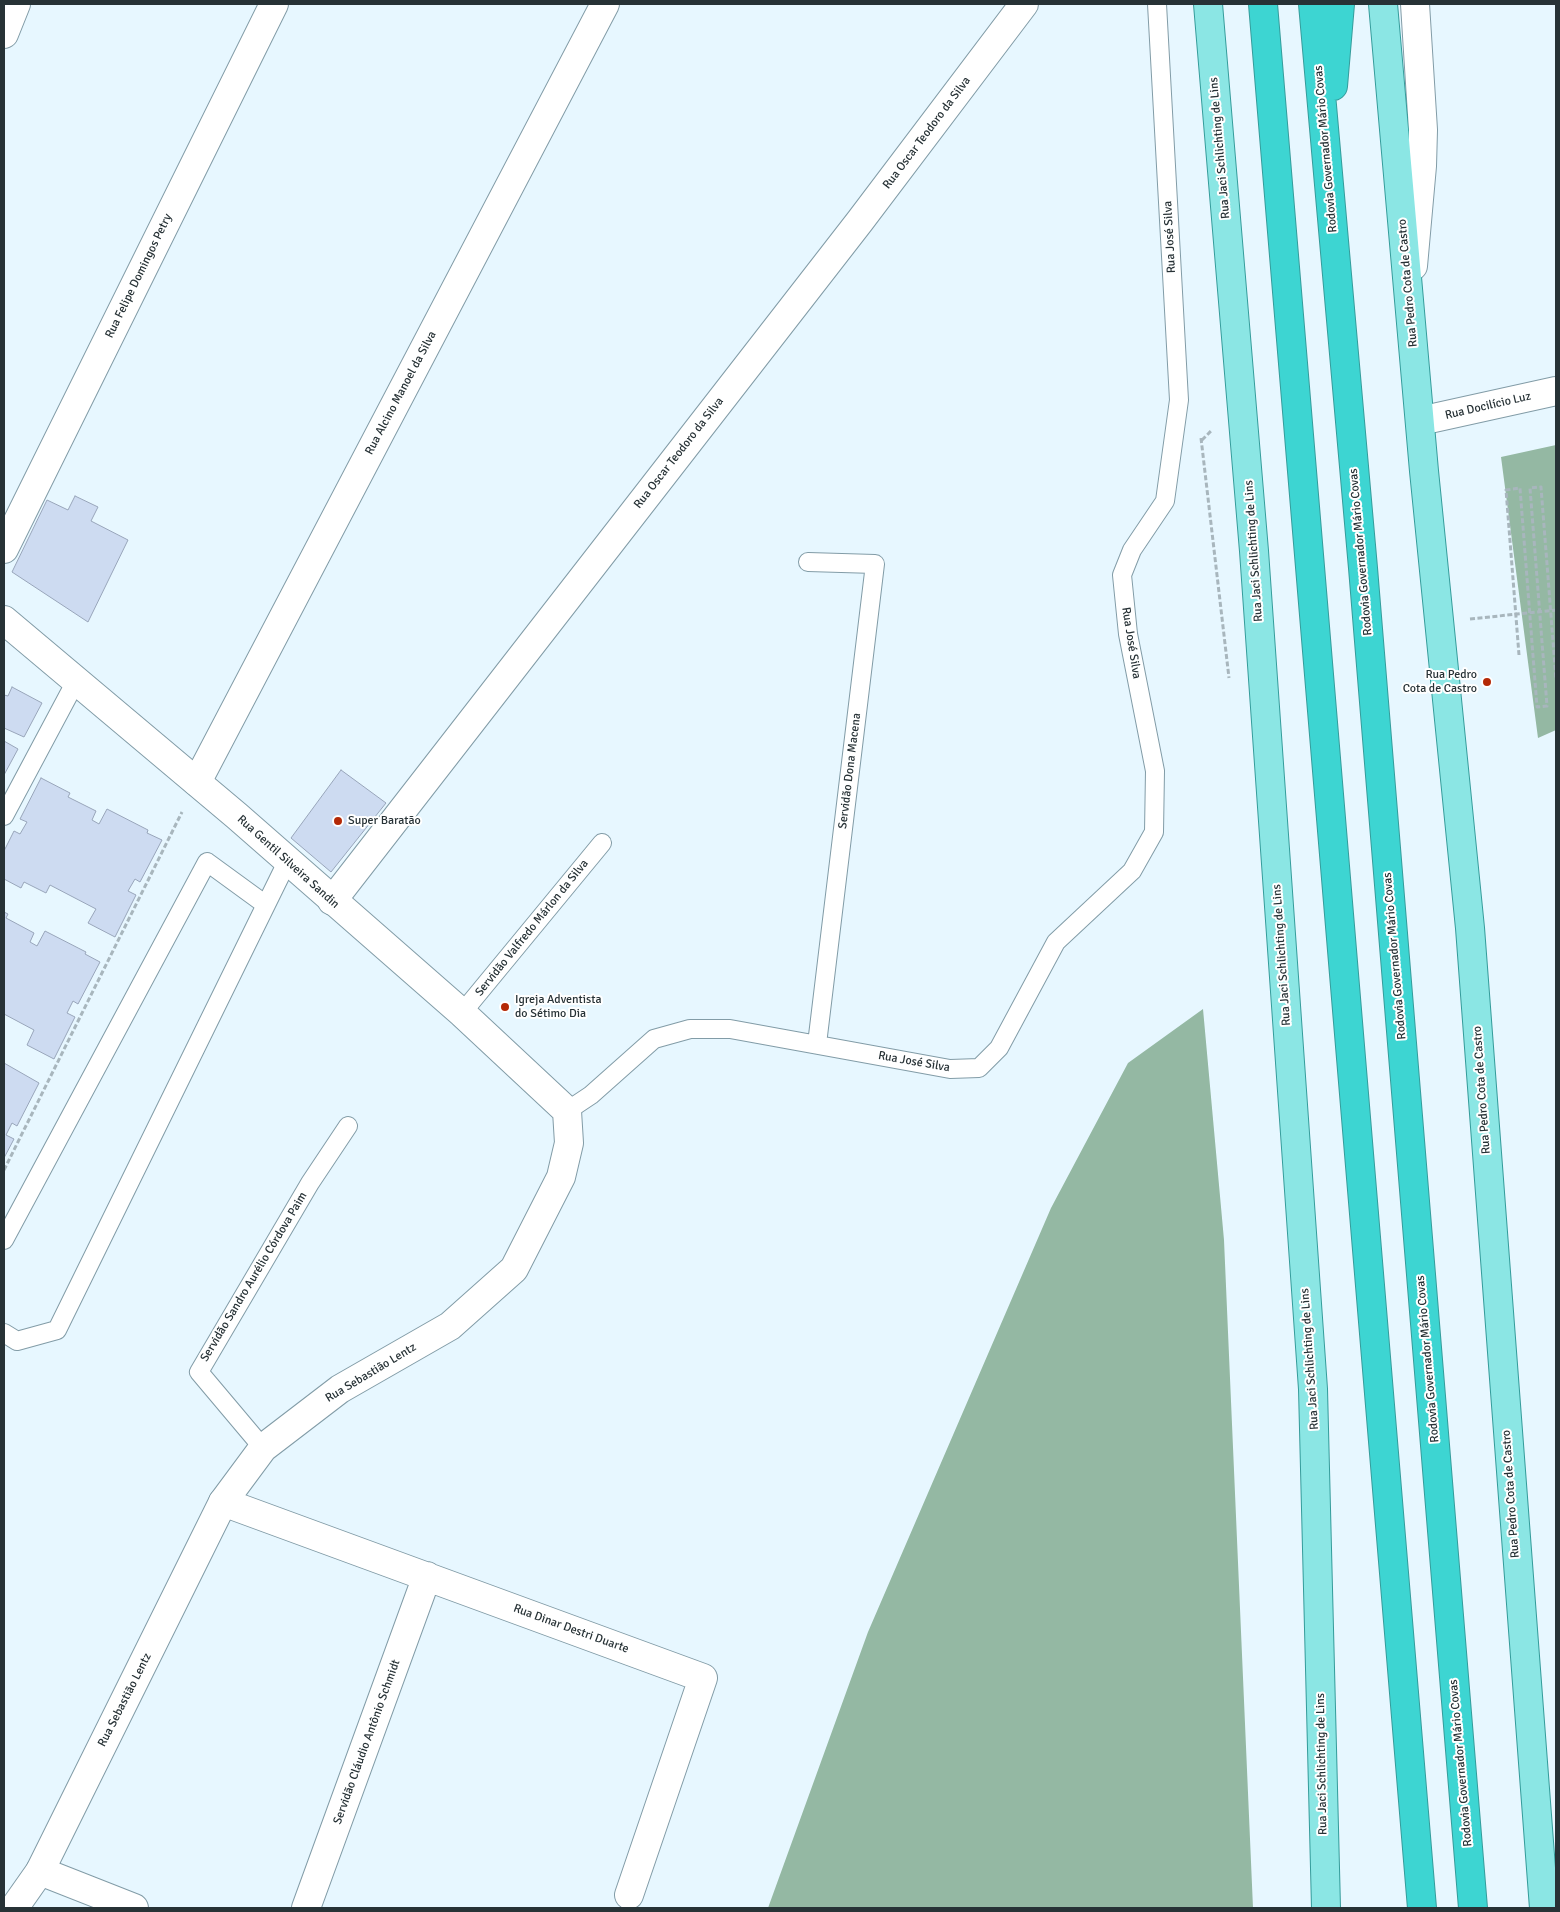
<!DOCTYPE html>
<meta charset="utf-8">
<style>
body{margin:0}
#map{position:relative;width:1560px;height:1912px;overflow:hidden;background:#e7f7ff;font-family:Signika,sans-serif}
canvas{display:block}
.frame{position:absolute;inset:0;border:5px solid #273236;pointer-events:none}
</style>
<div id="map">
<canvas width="1560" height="1912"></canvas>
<div class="frame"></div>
</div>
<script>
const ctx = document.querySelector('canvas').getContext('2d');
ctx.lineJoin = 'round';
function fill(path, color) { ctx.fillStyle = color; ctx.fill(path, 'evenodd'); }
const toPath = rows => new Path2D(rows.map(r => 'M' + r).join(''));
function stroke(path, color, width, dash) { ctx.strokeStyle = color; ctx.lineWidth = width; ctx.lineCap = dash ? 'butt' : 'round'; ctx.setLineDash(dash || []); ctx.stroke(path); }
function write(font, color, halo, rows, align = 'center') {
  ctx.font = font + ' Signika,sans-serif'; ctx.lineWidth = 4; ctx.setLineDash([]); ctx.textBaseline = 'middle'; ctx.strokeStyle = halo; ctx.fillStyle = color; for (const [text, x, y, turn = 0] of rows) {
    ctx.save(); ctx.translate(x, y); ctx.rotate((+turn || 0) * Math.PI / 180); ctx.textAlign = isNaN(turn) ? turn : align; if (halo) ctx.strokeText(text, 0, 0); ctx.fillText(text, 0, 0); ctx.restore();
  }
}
fill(toPath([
 [1556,445,1556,730,1538,738,1501,457],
 [1203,1009,1224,1240,1253,1908,768,1908,868,1632,1051,1208,1128,1063]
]), '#94b8a3');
const building = toPath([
 [75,496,98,507,91,521,128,540,88,622,12,572,47,500,68,510,75,496],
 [12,687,42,703,24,737,4,728,4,695,8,696,12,687],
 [4,741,18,749,4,775,4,741],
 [341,770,386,803,331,872,291,838,341,770],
 [41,778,70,793,68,797,96,811,92,820,99,824,107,809,148,830,147,833,162,840,140,882,135,879,128,891,136,895,115,937,88,923,96,909,50,885,46,893,24,882,21,888,4,879,4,851,14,831,20,834,27,822,20,819,41,778],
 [4,912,8,914,6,918,34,933,30,942,37,946,45,931,86,952,85,954,100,962,78,1004,73,1001,67,1013,75,1017,54,1059,27,1045,34,1030,4,1014,4,912],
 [4,1063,39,1083,17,1126,12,1123,6,1135,14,1139,4,1158,4,1063]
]);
fill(building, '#cddbf1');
stroke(building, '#98a5ba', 1);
const lane = toPath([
 [808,562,875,564,817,1044],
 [4,816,76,681],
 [462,1013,602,843],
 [567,1111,591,1095,654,1039,690,1029,730,1029,950,1069,979,1068,999,1048,1056,942,1132,871,1154,832,1155,771,1128,634,1122,575,1132,550,1165,501,1179,400,1157,4],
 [4,1240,207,862,266,905],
 [4,1333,17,1341,57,1330,288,860],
 [263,1448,199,1372,310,1183,348,1126]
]);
const street = toPath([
 [4,34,16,4],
 [1413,266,1422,166,1423,130,1415,4],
 [4,549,274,4],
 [197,782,605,4],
 [332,901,860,221,1024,4],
 [223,1502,703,1678,629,1895],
 [40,1871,134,1908],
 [306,1908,427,1576]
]);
const secondary = toPath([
 [1420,421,1556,391],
 [4,620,237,816,462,1013,567,1111,569,1143,561,1177,514,1269,450,1326,340,1389,263,1448,223,1502,40,1871,14,1908]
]);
const primary = toPath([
 [1208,4,1254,551,1313,1389,1326,1908],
 [1383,4,1424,471,1470,928,1544,1908]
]);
const highway = toPath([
 [1263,4,1422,1908],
 [1313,4,1363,568,1473,1908],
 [1333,86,1340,4]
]);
stroke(lane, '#829ca7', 20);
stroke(street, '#829ca7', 30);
stroke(secondary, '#829ca7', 30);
stroke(primary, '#359c9b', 30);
stroke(highway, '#359c9b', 30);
stroke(toPath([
 [1201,438,1229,678],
 [1202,440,1212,430],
 [1470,619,1556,610],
 [4,1170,182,812]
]), '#a8b6bd', 3, [5, 2.5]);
stroke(lane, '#fff', 18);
stroke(street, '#fff', 28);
stroke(secondary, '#fff', 28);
stroke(primary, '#8be6e4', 28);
stroke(highway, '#3dd5d2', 28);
stroke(toPath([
 [1519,655,1506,490,1520,488,1537,707,1547,706,1530,488,1541,487,1556,680]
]), '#a8b6bd', 3, [5, 2.5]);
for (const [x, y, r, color] of [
 [1487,682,5,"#b42907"],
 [338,821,5,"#b42907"],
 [505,1007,5,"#b42907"]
]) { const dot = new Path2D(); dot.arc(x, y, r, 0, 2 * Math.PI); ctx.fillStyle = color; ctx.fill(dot); stroke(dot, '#fff', 2); }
write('12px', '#273236', '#fff', [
 ["Rua Oscar Teodoro da Silva",927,133,-53],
 ["Rua Jaci Schlichting de Lins",1220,148,-95],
 ["Rodovia Governador Mário Covas",1326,149,-95],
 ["Rua José Silva",1170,237,-93],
 ["Rua Felipe Domingos Petry",139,276,-64],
 ["Rua Pedro Cota de Castro",1408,283,-95],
 ["Rua Alcino Manoel da Silva",401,393,-62],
 ["Rua Docilício Luz",1488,406,-13],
 ["Rua Oscar Teodoro da Silva",679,453,-52],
 ["Rua Jaci Schlichting de Lins",1254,551,-94],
 ["Rodovia Governador Mário Covas",1361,552,-95],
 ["Rua José Silva",1131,643,81],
 ["Servidão Dona Macena",850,771,-83],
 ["Rua Gentil Silveira Sandin",288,862,42],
 ["Servidão Valfredo Márlon da Silva",532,928,-51],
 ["Rua Jaci Schlichting de Lins",1282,955,-94],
 ["Rodovia Governador Mário Covas",1395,956,-95],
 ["Rua José Silva",914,1062,10],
 ["Rua Pedro Cota de Castro",1482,1090,-94],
 ["Servidão Sandro Aurélio Córdova Paim",254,1277,-59],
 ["Rua Jaci Schlichting de Lins",1310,1359,-94],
 ["Rodovia Governador Mário Covas",1428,1359,-95],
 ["Rua Sebastião Lentz",371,1373,-31],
 ["Rua Pedro Cota de Castro",1511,1494,-94],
 ["Rua Dinar Destri Duarte",571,1629,20],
 ["Rua Sebastião Lentz",125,1700,-63],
 ["Servidão Cláudio Antônio Schmidt",367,1742,-70],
 ["Rodovia Governador Mário Covas",1461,1763,-95],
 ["Rua Jaci Schlichting de Lins",1322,1764,-91]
]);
write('12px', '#273236', '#fff', [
 ["Rua Pedro",1477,675,"right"],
 ["Cota de Castro",1477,689,"right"],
 ["Super Baratão",348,821],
 ["Igreja Adventista",515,1000],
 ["do Sétimo Dia",515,1014]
], 'left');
</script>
